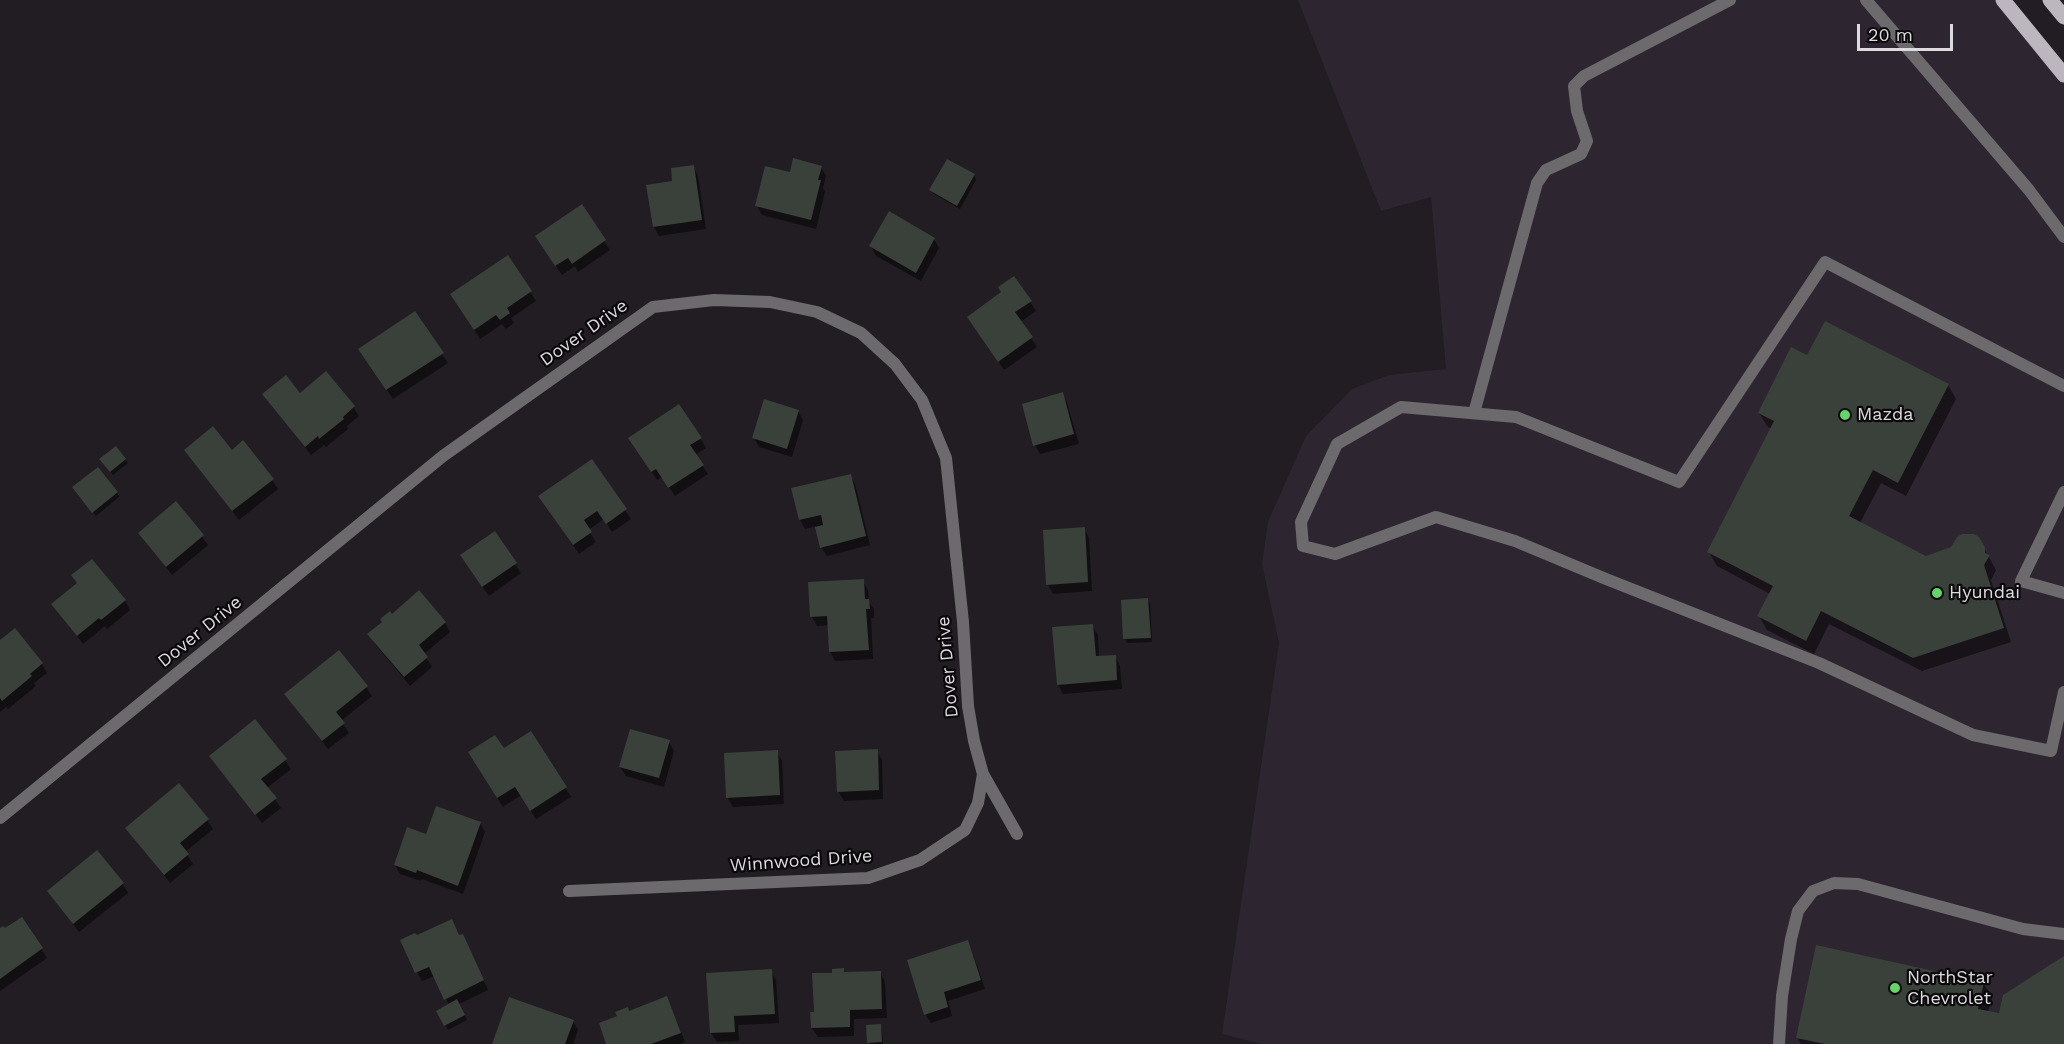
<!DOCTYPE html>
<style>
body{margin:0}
#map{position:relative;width:2064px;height:1044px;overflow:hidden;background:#211d23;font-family:"Work Sans",sans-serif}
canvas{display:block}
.scale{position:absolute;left:1857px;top:24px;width:96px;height:27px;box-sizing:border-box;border:3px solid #dedbdf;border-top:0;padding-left:8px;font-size:18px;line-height:21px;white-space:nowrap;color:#dedbdf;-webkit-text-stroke:4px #0a080a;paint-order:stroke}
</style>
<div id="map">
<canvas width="2064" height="1044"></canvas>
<div class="scale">20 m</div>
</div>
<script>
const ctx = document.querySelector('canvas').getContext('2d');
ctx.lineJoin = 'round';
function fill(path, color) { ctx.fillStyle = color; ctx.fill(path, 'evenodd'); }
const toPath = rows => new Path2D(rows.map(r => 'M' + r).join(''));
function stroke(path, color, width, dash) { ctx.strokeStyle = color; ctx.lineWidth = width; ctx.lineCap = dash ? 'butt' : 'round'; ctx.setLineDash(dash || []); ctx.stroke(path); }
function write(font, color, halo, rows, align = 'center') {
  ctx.font = font + ' "Work Sans",sans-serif'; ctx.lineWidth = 4.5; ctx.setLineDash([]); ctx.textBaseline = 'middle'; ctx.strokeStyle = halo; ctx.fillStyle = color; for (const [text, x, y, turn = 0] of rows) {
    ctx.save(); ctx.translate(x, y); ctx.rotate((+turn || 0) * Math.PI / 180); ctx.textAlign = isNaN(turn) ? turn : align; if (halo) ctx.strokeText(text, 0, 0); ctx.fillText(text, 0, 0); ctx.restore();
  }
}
fill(toPath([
 [1298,0,2003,0,2064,75,2064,1044,1262,1044,1222,1034,1279,643,1262,564,1268,522,1306,436,1352,389,1389,375,1446,369,1431,197,1381,211]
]), '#2d2530');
fill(toPath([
 [693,166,698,176,706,229,659,236,654,227,648,186,674,182],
 [821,167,826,176,823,188,825,191,816,229,762,215,757,206,791,174],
 [974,175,976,180,960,209,934,194,931,190],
 [581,206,610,250,578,272,575,266,562,275,542,246],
 [934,239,939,248,921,281,876,256,871,246],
 [508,257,536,301,511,318,514,323,506,329,502,324,480,339,457,304],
 [1030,302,1036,311,1020,322,1037,347,1004,370,969,318],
 [414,313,448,363,393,399,366,359],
 [1808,357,1948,385,1956,399,1906,496,1881,483,1860,523,1926,558,1984,548,1996,570,1991,580,2011,642,1922,671,1829,624,1814,654,1767,630,1759,616,1770,594,1717,566,1709,552,1772,429,1768,427,1759,413],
 [1062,394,1067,403,1079,444,1040,454,1035,445],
 [264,395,300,395,353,407,359,416,347,426,348,429,326,447,324,445,311,455],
 [798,411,803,420,792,457,759,447,754,438],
 [700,438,706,448,695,455,708,474,675,496,662,477,657,480,636,448],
 [186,450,232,452,272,480,278,489,239,520],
 [125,459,128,463,113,475,104,463],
 [850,475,855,484,870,545,827,556,821,547,816,526,805,529,800,520],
 [77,492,117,492,119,497,96,516],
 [176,503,208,545,172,575,140,533],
 [546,506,625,510,631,519,612,532,604,519,588,530,596,542,579,554],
 [1084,528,1089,538,1092,591,1053,594,1048,585],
 [494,533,521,573,489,596,467,565],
 [863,581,868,590,869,602,874,609,874,618,871,618,873,659,835,661,830,652,829,625,817,626,812,617],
 [1148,600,1150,604,1152,642,1127,643,1125,639],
 [125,601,130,610,107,629,105,626,83,644,53,604],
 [392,616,445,623,450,632,424,654,432,667,410,686,375,644,369,635],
 [1092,626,1098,635,1099,658,1115,656,1120,666,1122,689,1063,694,1058,684],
 [0,642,42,664,47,673,34,683,36,686,8,709,6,707,0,712],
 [366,687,372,696,341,721,349,733,328,749,286,695],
 [530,733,571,797,536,819,521,795,503,807,475,762,503,750],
 [669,742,674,751,664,787,626,776,620,767],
 [877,751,882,760,883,799,844,801,838,791],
 [777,752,782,761,784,804,733,807,727,797],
 [211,756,285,760,291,769,267,788,281,808,262,823],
 [207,820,213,829,185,852,193,864,170,883,127,828],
 [480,823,485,832,463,894,422,879,421,881,400,874,395,865,427,836],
 [123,884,128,893,79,932,49,891],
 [21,919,47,958,0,991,0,930,5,930],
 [416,937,459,937,467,945,488,990,459,1004,467,1020,448,1030,438,1011,449,1005,435,976,422,981,417,972],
 [967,942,972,951,985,989,948,1001,952,1016,931,1023,925,1014],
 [2064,958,2064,1044,1801,1044,1797,1037,1983,983,1992,997,1988,1012,2001,1015],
 [843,970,845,974,880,972,885,982,887,1018,854,1019,854,1036,818,1037,812,1028,816,1013,833,974],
 [771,971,776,980,779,1023,738,1025,739,1041,717,1042,711,1033],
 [667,998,685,1042,680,1044,608,1044,629,1012],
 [573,1021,578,1030,573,1044,494,1044],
 [880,1026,882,1030,883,1044,870,1044,869,1042]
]), '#0007');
fill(toPath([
 [793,158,822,166,818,180,821,180,811,220,755,206,765,166,790,172],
 [947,159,975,174,957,206,929,190],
 [694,165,702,220,653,227,646,185,672,181,671,168],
 [582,204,606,240,572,264,568,258,555,266,535,236],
 [889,211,935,238,916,273,869,246],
 [508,255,532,291,507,308,510,313,500,320,496,315,474,330,450,294],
 [1014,276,1032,301,1015,312,1033,337,998,362,967,317,1001,292,998,287],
 [415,311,444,353,386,390,358,349],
 [1825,321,1949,384,1898,483,1873,470,1849,516,1926,556,1951,547,1957,537,1962,534,1974,534,1979,537,1985,547,1985,553,1990,555,1984,565,2004,628,1913,658,1821,611,1806,641,1757,616,1773,586,1707,552,1774,421,1758,413,1791,347,1807,355],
 [326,371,355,406,343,417,344,419,319,439,318,436,305,447,262,394,286,375,300,393],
 [1063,392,1074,434,1033,446,1022,404],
 [764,399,799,410,787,449,752,438],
 [679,404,702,438,690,445,704,465,668,488,656,469,651,472,628,438],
 [213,426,232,450,243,440,274,479,232,511,184,450],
 [116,446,126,459,110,472,99,459],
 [592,459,627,509,606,524,597,511,584,520,592,532,573,545,538,496],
 [98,467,118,492,92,513,72,487],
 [851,474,866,536,820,548,815,527,823,525,821,515,799,520,791,488],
 [176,501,204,535,166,567,138,533],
 [1085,527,1088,582,1046,585,1043,530],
 [495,531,517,563,482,587,460,555],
 [92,559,126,600,101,620,99,618,77,636,51,604,77,583,71,575],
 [864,579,865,599,869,599,870,609,866,609,869,650,829,652,827,616,810,617,808,582],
 [419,590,446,622,419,645,428,657,404,677,367,634,382,622,380,619,390,611,392,614],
 [1148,598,1151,638,1123,639,1121,600],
 [1093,624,1096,656,1116,655,1117,680,1057,685,1052,627],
 [15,628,43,663,30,674,32,676,2,701,0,698,0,640],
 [339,650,368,686,336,712,345,723,322,741,284,694],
 [255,719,287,759,261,779,277,798,255,815,209,756],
 [630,729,670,740,659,778,619,767],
 [531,731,567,787,530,811,515,787,497,798,468,752,495,735,504,748],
 [878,749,879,790,837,792,835,751],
 [778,750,780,795,726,798,724,753],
 [179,783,209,819,180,843,189,854,164,875,125,828],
 [436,806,481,822,458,886,417,870,416,873,394,865,407,827,426,834],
 [97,850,124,883,73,924,47,891],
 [22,917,43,948,0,979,0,928,3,926,5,928],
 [452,919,459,935,463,934,484,980,444,1000,429,967,415,973,400,940,415,933,417,935],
 [968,940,981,980,944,992,948,1007,924,1015,907,960],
 [1816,945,1984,982,1978,1009,1999,1013,2003,995,2064,956,2064,1044,1825,1044,1796,1038],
 [844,968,844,972,881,971,882,1009,850,1010,850,1027,811,1028,810,1012,814,1012,812,973,832,973,832,969],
 [772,969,775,1014,734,1016,735,1032,710,1033,706,973],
 [667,996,681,1033,651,1044,606,1044,599,1023,617,1016,615,1012,628,1007,629,1011],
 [509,997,574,1020,565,1044,492,1044],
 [457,999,465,1015,444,1026,436,1011],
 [881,1024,882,1042,867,1043,866,1025]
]), '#3a403a');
stroke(toPath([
 [1866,0,2029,190,2064,237],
 [2064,386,1825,262,1679,482,1516,417,1401,407,1337,444,1301,522,1303,546,1335,554,1436,517,1515,541,1606,579,1819,663,1973,735,2051,751,2064,692],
 [1474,413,1537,183,1546,170,1581,154,1587,141,1577,111,1574,86,1584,76,1730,0],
 [2064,492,2021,581,2064,593],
 [1779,1044,1782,996,1791,939,1798,911,1813,891,1834,883,1858,884,2023,929,2064,934]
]), '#6c6a6d', 12);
stroke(toPath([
 [0,818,443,456,653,307,714,300,770,302,817,312,861,333,895,364,922,400,946,458,963,622,968,706,974,741,983,774,1017,834],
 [569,891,868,878,920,860,965,830,978,803,983,774]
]), '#6c6a6d', 12);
stroke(toPath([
 [2003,0,2064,75],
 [2050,0,2064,17]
]), '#bcb7be', 15);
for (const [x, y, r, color] of [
 [1845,415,6,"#64d468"],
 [1937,593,6,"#64d468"],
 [1895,988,6,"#64d468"]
]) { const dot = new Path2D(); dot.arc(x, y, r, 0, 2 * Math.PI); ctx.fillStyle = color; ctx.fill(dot); stroke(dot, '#0a080a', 2); }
write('18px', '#dedbdf', '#0a080a', [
 ["Dover Drive",584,333,-35],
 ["Dover Drive",200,632,-39],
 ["Dover Drive",948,667,-95],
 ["Winnwood Drive",801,861,-4]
]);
write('18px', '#dedbdf', '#0a080a', [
 ["Mazda",1857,415],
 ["Hyundai",1949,593],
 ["NorthStar",1907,978],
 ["Chevrolet",1907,999]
], 'left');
</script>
